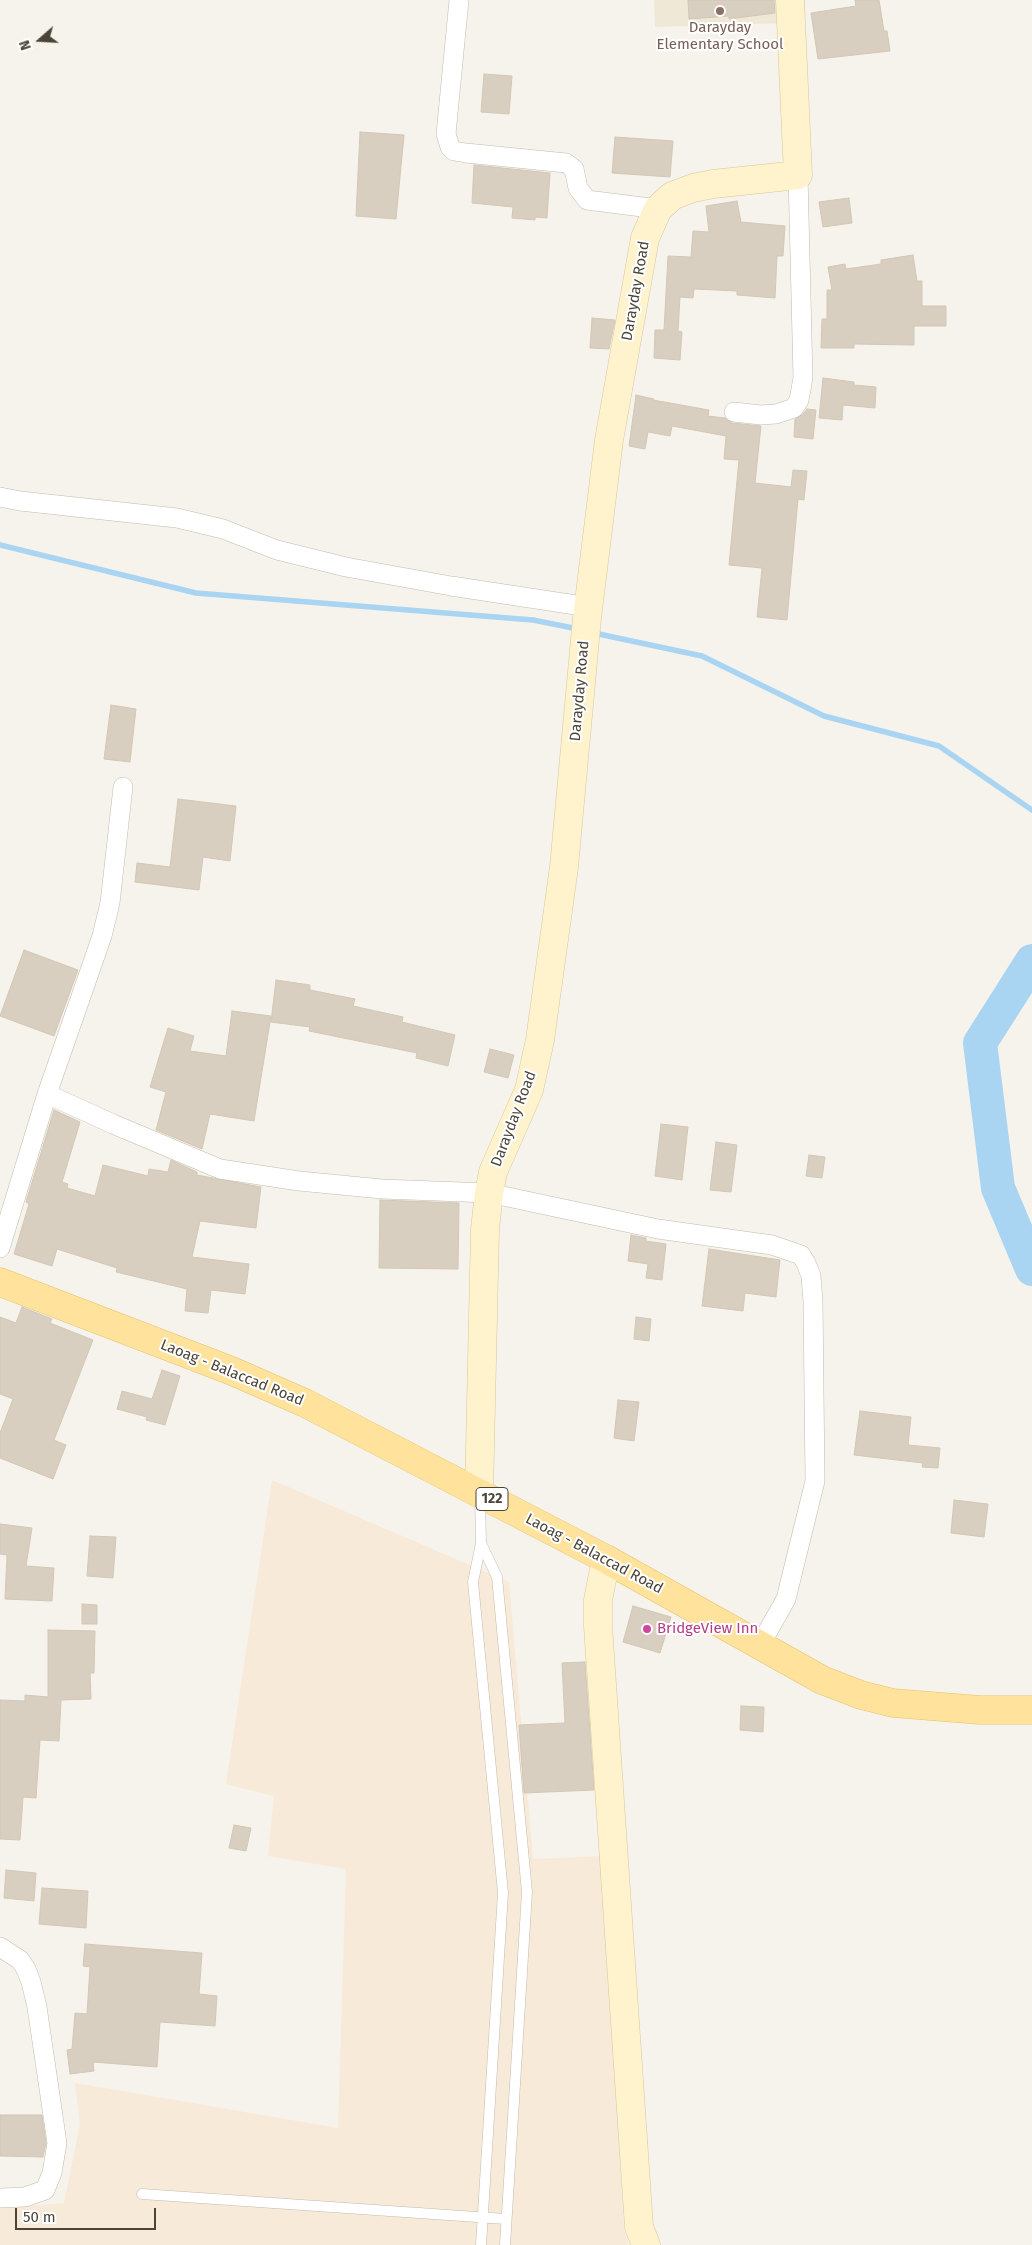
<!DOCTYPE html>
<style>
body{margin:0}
#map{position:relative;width:1032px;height:2245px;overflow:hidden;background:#f6f3ec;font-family:"Fira Sans",sans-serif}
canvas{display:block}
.north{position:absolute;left:15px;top:15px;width:50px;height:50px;-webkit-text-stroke:4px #fff;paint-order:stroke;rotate:251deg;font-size:14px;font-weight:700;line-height:20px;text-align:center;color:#4b4439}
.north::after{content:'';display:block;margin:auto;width:18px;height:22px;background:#4b4439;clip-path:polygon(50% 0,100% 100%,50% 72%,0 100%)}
.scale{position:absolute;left:15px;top:2208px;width:141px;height:22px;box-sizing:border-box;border:2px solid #4b4439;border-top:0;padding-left:6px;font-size:15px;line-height:18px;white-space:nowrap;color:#4b4439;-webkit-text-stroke:4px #fff;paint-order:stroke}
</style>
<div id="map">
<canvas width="1032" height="2245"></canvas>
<div class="north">N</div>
<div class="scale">50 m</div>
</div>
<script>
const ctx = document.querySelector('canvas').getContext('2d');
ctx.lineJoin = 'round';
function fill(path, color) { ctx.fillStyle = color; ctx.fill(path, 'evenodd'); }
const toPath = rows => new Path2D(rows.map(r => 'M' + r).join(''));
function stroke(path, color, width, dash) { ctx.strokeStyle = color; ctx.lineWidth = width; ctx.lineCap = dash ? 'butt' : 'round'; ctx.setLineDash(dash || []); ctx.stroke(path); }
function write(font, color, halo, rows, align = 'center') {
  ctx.font = font + ' "Fira Sans",sans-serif'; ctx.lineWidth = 4; ctx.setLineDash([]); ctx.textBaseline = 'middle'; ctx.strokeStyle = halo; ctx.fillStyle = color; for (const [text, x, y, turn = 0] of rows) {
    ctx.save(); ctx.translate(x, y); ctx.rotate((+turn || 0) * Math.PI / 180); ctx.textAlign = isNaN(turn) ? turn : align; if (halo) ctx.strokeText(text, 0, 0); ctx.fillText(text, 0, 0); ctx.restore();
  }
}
fill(toPath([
 [272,1480,509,1582,533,1859,603,1856,624,2230,629,2245,0,2245,0,2208,64,2203,80,2124,75,2083,338,2128,346,1869,268,1856,274,1796,226,1784]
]), '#f7ead8');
fill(toPath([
 [654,0,786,0,787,23,655,27]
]), '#efe8d6');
stroke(toPath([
 [0,545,196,593,533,620,578,629],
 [594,633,702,656,824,716,939,746,1032,810]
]), '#a9d4f2', 5.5);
stroke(toPath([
 [1032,961,980,1043,998,1188,1032,1269]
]), '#a9d4f2', 34);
const building = toPath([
 [688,0,774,0,775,13,729,19,729,16,689,19,688,0],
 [855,0,879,0,884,31,887,31,890,51,818,59,811,13,856,6,855,0],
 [484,74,512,76,509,114,481,112,484,74],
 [360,132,404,135,396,219,356,216,360,132],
 [615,137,673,141,670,177,612,173,615,137],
 [474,165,550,173,547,218,535,217,535,220,512,218,513,207,472,203,474,165],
 [849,198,852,223,823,227,819,202,849,198],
 [737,201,741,222,785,226,783,256,777,256,775,298,737,295,737,291,694,289,693,298,680,297,678,331,682,332,680,360,654,358,655,330,664,330,668,256,691,257,693,231,709,232,706,206,737,201],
 [913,255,917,281,922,281,922,306,946,306,946,326,914,326,914,345,854,344,854,348,821,348,822,319,827,319,827,290,832,290,828,267,845,264,846,269,881,264,881,260,913,255],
 [592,318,615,320,609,349,590,348,592,318],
 [823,378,854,382,854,385,876,387,875,408,843,405,842,420,819,418,823,378],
 [636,395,654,399,653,400,709,410,708,416,725,418,732,423,761,426,755,483,791,487,793,470,807,471,804,500,798,499,787,620,757,617,762,568,729,565,739,460,724,459,726,436,672,426,670,436,648,432,645,449,629,446,636,395],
 [807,409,816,410,813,439,794,437,795,419,803,414,807,409],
 [111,705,136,709,130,762,104,759,111,705],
 [178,799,236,806,230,861,203,857,199,890,135,882,137,863,170,867,178,799],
 [24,950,78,970,54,1036,0,1016,24,950],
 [276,980,310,985,310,990,355,999,353,1006,403,1017,402,1022,455,1035,448,1066,416,1058,417,1053,309,1031,310,1027,271,1022,276,980],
 [232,1011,271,1016,254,1121,210,1114,202,1149,156,1130,166,1092,150,1087,168,1028,194,1036,190,1051,226,1056,232,1011],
 [490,1049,514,1055,508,1078,484,1072,490,1049],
 [54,1110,80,1122,62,1182,68,1184,67,1188,95,1196,103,1165,148,1176,149,1169,168,1172,171,1160,197,1172,197,1175,261,1187,256,1228,200,1221,192,1257,249,1264,245,1294,211,1290,208,1313,185,1311,187,1289,116,1272,117,1268,57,1249,52,1266,14,1254,29,1204,26,1202,54,1110],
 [661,1124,688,1127,682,1180,655,1176,661,1124],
 [716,1142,737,1145,731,1192,710,1190,716,1142],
 [809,1155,825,1157,822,1178,806,1176,809,1155],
 [380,1200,459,1203,458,1269,379,1268,380,1200],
 [631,1235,646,1238,646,1241,666,1244,662,1280,646,1278,648,1264,628,1261,631,1235],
 [709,1249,780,1260,776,1297,745,1293,743,1311,702,1306,709,1249],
 [22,1307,52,1319,50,1323,93,1340,54,1440,66,1445,53,1479,0,1458,0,1433,13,1399,0,1394,0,1317,16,1323,22,1307],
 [636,1317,651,1319,649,1341,634,1339,636,1317],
 [162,1370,180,1376,165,1425,146,1420,147,1417,117,1409,122,1391,152,1399,162,1370],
 [618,1400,639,1402,634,1441,614,1438,618,1400],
 [860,1411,911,1417,908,1445,940,1448,938,1468,922,1467,923,1463,854,1455,860,1411],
 [954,1500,988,1504,984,1537,951,1533,954,1500],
 [0,1524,32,1528,26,1566,54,1568,52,1601,5,1599,7,1555,0,1554,0,1524],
 [90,1536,116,1537,113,1578,87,1576,90,1536],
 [82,1604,97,1605,97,1624,82,1624,82,1604],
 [633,1606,671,1617,660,1653,623,1642,633,1606],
 [48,1630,95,1631,94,1673,90,1673,91,1699,61,1700,59,1741,40,1740,36,1798,23,1797,20,1840,0,1839,0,1700,25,1701,25,1695,48,1697,48,1630],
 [585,1662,594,1790,524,1793,519,1725,565,1723,562,1663,585,1662],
 [741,1706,764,1707,763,1732,740,1730,741,1706],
 [234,1825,251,1828,246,1851,229,1848,234,1825],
 [6,1870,36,1873,34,1901,4,1898,6,1870],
 [42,1888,88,1891,86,1928,39,1924,42,1888],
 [85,1944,202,1953,199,1994,217,1996,215,2026,160,2022,157,2067,93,2062,94,2071,70,2074,67,2050,72,2049,75,2013,87,2014,90,1967,83,1966,85,1944],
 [0,2115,42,2115,46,2143,43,2157,0,2156,0,2115]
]);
fill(building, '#d8cfc1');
stroke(building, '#d3c7b4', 1);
const lane = toPath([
 [480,1497,481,1543,473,1582,503,1893,481,2245],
 [481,1543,497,1577,527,1892,505,2245],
 [142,2194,506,2219]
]);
const street = toPath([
 [459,0,446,134,450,147,454,151,466,153,566,163,574,169,578,188,587,200,658,209],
 [734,412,761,415,776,414,794,408,799,400,803,378,798,175],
 [0,497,20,501,177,518,223,529,277,550,346,567,451,586,589,607],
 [47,1094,113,1124,220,1169,299,1181,382,1189,489,1193,658,1229,772,1245,801,1255,806,1263,811,1276,813,1301,815,1481,786,1599,760,1645],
 [0,1248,47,1094,102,936,110,903,123,787],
 [0,1947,20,1960,26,1969,31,1982,37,2007,57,2143,52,2173,45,2190,25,2197,0,2198]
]);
const secondary = toPath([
 [479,1493,485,1229,489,1193,493,1172,529,1090,540,1040,564,867,587,618,609,440,645,238,658,209,672,196,693,188,713,184,798,175,790,0],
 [606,1559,598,1600,598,1626,639,2227,646,2245]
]);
const primary = toPath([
 [0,1282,232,1371,305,1403,606,1559,822,1680,861,1695,893,1703,980,1710,1032,1710]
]);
stroke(lane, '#c2bbae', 11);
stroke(street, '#c2bbae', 20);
stroke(secondary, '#d6c79b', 29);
stroke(primary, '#e6c16a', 29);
stroke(lane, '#fff', 10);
stroke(street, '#fff', 19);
stroke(secondary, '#fff3cd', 28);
stroke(primary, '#ffe39c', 28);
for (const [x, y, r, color] of [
 [720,11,5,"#8d6e63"],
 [647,1629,5,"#d1479c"]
]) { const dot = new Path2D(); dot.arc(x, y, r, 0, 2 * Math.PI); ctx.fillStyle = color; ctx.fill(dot); stroke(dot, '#fff', 2); }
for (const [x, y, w] of [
 [492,1499,32]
]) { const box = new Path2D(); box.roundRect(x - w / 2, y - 11.5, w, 23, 4); ctx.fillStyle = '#fff'; ctx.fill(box); stroke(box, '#4b4439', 1); }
write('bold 14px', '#4b4439', null, [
 ["122",492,1499]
]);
write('15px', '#785e54', '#fff', [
 ["Darayday",720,28],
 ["Elementary School",720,45]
]);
write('15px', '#4b4439', '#fff', [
 ["Darayday Road",636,291,-80],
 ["Darayday Road",580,691,-85],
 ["Darayday Road",514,1119,-69],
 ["Laoag - Balaccad Road",232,1373,22],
 ["Laoag - Balaccad Road",594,1554,28]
]);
write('15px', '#b23c85', '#fff', [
 ["BridgeView Inn",657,1629]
], 'left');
</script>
